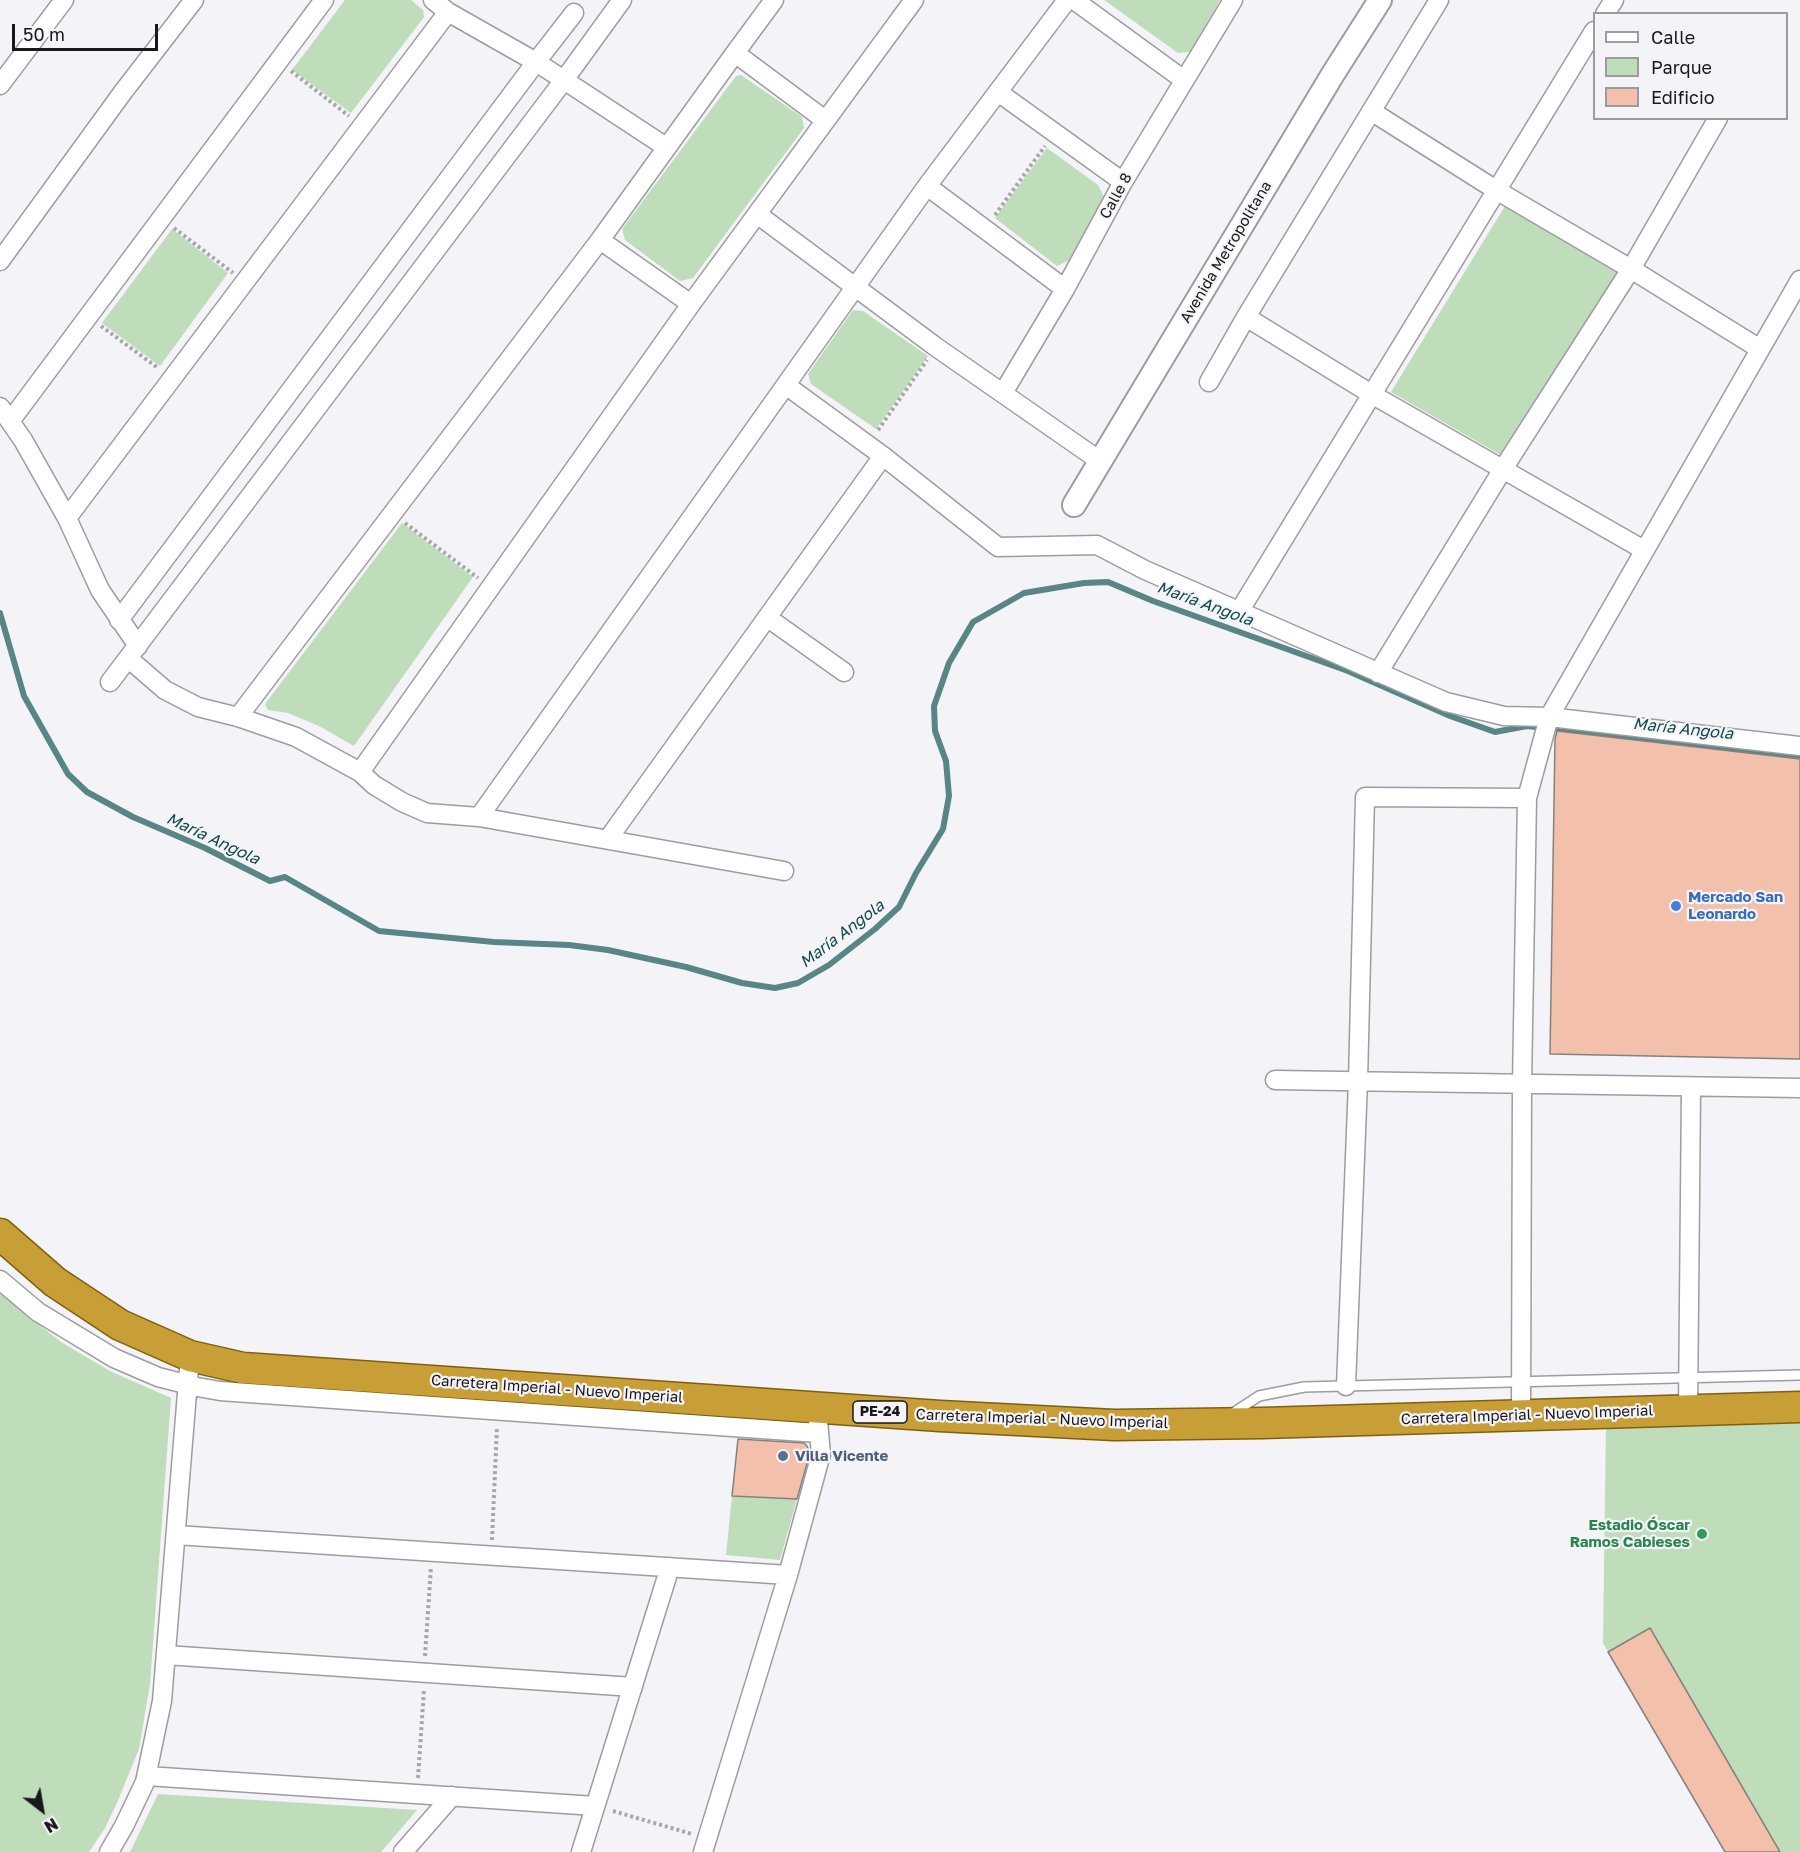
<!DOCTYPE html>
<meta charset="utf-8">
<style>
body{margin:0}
#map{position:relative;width:1800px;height:1852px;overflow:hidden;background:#f4f3f8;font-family:"Golos Text",sans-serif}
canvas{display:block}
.legend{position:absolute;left:1593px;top:12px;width:195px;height:108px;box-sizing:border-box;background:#f4f3f8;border:2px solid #9c9b9f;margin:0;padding:8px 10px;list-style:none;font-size:18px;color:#18181a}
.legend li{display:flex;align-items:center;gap:12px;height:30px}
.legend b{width:30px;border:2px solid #9c9b9f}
.north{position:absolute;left:12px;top:1780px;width:60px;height:60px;-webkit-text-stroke:4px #f4f3f8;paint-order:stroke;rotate:149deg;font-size:16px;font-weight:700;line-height:24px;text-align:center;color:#18181a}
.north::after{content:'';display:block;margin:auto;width:21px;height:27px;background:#18181a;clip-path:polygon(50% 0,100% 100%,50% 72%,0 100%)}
.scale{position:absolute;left:12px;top:24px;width:146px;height:27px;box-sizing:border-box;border:3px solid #18181a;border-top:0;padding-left:8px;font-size:18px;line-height:21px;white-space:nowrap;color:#18181a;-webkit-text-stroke:4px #f4f3f8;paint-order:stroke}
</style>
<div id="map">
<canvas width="1800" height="1852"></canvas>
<ul class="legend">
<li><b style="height:8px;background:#fff"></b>Calle</li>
<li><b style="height:16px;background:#bfdcbb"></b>Parque</li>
<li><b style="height:16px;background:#f2c0ab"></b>Edificio</li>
</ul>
<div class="north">N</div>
<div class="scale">50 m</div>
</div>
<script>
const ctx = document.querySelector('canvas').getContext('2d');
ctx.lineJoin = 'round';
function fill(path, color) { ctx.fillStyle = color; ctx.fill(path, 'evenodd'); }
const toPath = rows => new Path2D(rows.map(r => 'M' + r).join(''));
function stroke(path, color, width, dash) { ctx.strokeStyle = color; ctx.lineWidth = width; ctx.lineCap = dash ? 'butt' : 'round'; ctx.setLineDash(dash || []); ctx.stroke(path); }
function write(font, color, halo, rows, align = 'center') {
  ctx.font = font + ' "Golos Text",sans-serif'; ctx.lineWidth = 4.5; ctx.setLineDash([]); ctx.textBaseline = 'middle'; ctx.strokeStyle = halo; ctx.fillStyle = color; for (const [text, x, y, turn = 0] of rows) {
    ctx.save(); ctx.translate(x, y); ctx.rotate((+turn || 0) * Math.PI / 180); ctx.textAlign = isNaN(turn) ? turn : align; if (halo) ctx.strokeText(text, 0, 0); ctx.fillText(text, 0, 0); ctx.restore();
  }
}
fill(toPath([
 [345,0,411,0,423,10,424,17,351,113,292,70],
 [1104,0,1220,0,1190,52,1178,53],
 [741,75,802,117,804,128,693,278,680,281,625,240,622,229,736,76],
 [1047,148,1098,185,1104,197,1069,260,1057,266,995,218],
 [1505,206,1618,273,1506,458,1391,392],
 [172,229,228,273,160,366,102,323],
 [853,310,863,311,928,356,876,429,811,384,808,374],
 [402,523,473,577,354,746,319,726,288,713,268,710,265,704],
 [0,1294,61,1342,110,1371,171,1398,150,1684,139,1749,117,1803,105,1828,89,1852,0,1852],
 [1800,1417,1800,1852,1725,1852,1603,1643,1606,1424],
 [732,1496,797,1499,780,1560,726,1555],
 [158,1794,417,1810,381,1852,130,1852]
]), '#bfdcbb');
stroke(toPath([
 [0,613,24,696,68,774,87,792,133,817,205,848,270,881,285,877,379,931,494,942,569,945,608,950,686,967,742,983,775,988,798,983,829,965,875,929,899,907,916,873,943,829,949,796,946,761,935,731,934,706,949,663,973,622,1024,593,1084,583,1108,582,1153,601,1348,671,1450,716,1495,732,1527,726,1800,756]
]), '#588585', 6);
const building = toPath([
 [1557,731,1800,759,1800,1059,1550,1054,1555,739,1557,731],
 [738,1439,804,1443,807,1446,810,1453,797,1499,732,1496,738,1439],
 [1650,1628,1780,1852,1725,1852,1608,1652,1650,1628]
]);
fill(building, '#f2c0ab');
stroke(building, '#86817f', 1.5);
const service = toPath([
 [1230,1415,1259,1396,1304,1387,1800,1375]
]);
const minor = toPath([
 [433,0,448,12,536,62,564,80,622,0],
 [1074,0,1184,80],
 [1605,14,1614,0],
 [735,53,774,0],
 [0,85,64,0],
 [998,92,1123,182],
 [1371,111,1496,190,1631,269,1760,349],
 [927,186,1065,289],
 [757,214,936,347,1100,461],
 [600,240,691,304],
 [0,261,123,92,194,0],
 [1246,317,1373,395,1644,550],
 [1209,382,1246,317,1439,0],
 [787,386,883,456,998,547,1097,545,1145,570,1446,702,1504,716,1549,717,1800,746],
 [1003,393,1065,289,1123,182,1233,0],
 [0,407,23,440,67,518,100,590,138,646],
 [11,420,324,0],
 [67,518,448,12],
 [1240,610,1594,31],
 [768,618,844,672],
 [119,620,536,62,574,13],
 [129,659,165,690,198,707,238,717,296,737,360,772,374,785,402,802,427,813,479,817,784,871],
 [1378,673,1503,469,1631,269,1718,118],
 [110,682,564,80,666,147],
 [238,717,600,240,735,53,825,120],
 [360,772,691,304,914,0],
 [479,817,927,186,1067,0],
 [608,839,883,456],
 [1275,1080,1800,1088],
 [0,1280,38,1312,114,1358,158,1377,197,1387,220,1391,818,1433],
 [1346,1386,1358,1081,1365,797,1527,798],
 [1688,1410,1691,1088],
 [1521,1415,1522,1084,1527,798,1549,717,1800,280],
 [176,1535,788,1575],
 [166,1655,633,1687],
 [147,1776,595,1806],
 [109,1852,124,1826,145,1782,162,1701,190,1356],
 [403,1852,452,1796],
 [581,1852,670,1567],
 [703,1852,788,1575,821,1454,818,1421]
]);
const tertiary = toPath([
 [1074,505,1333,74,1380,0]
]);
const trunk = toPath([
 [0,1234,55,1282,120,1325,190,1356,243,1368,940,1416,1114,1425,1263,1423,1800,1407]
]);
stroke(service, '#9d9da1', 12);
stroke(minor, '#9d9da1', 21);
stroke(tertiary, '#9d9da1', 26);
stroke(trunk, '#815f0c', 33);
stroke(toPath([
 [291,71,349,116],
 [995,215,1045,146],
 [174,228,233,273],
 [101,326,158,368],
 [878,430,927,360],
 [405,523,478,578],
 [492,1540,497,1427],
 [425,1656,431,1567],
 [418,1778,424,1690],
 [613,1811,692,1834]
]), '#a7a7ab', 4, [3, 3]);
stroke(service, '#fff', 9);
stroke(minor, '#fff', 18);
stroke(tertiary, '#fff', 22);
stroke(trunk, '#c89e36', 30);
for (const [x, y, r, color] of [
 [1676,906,6,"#3f7fe0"],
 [783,1456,6,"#5c6f8a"],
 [1702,1534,6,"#2e9e5b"]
]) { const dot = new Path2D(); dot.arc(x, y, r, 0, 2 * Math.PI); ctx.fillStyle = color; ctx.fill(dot); stroke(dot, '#f4f3f8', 2); }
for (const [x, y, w] of [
 [880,1412,54]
]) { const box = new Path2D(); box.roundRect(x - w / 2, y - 11, w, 22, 4.5); ctx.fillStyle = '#f4f3f8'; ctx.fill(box); stroke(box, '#18181a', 1.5); }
write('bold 14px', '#18181a', null, [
 ["PE-24",880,1412]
]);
write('15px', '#18181a', '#f4f3f8', [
 ["Calle 8",1116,196,-61],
 ["Avenida Metropolitana",1226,252,-59],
 ["Carretera Imperial - Nuevo Imperial",557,1389,4],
 ["Carretera Imperial - Nuevo Imperial",1527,1415,-2],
 ["Carretera Imperial - Nuevo Imperial",1042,1419,2]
]);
write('bold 15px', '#366cbe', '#f4f3f8', [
 ["Mercado San",1688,897],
 ["Leonardo",1688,914]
], 'left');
write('bold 15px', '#4e5e75', '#f4f3f8', [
 ["Villa Vicente",795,1456]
], 'left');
write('bold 15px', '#27864d', '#f4f3f8', [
 ["Estadio Óscar",1690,1525],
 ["Ramos Cabieses",1690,1542]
], 'right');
write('italic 16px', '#104a4a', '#f4f3f8', [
 ["María Angola",1205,604,20],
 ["María Angola",1683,729,6],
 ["María Angola",213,839,25],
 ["María Angola",842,934,-37]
]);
</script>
